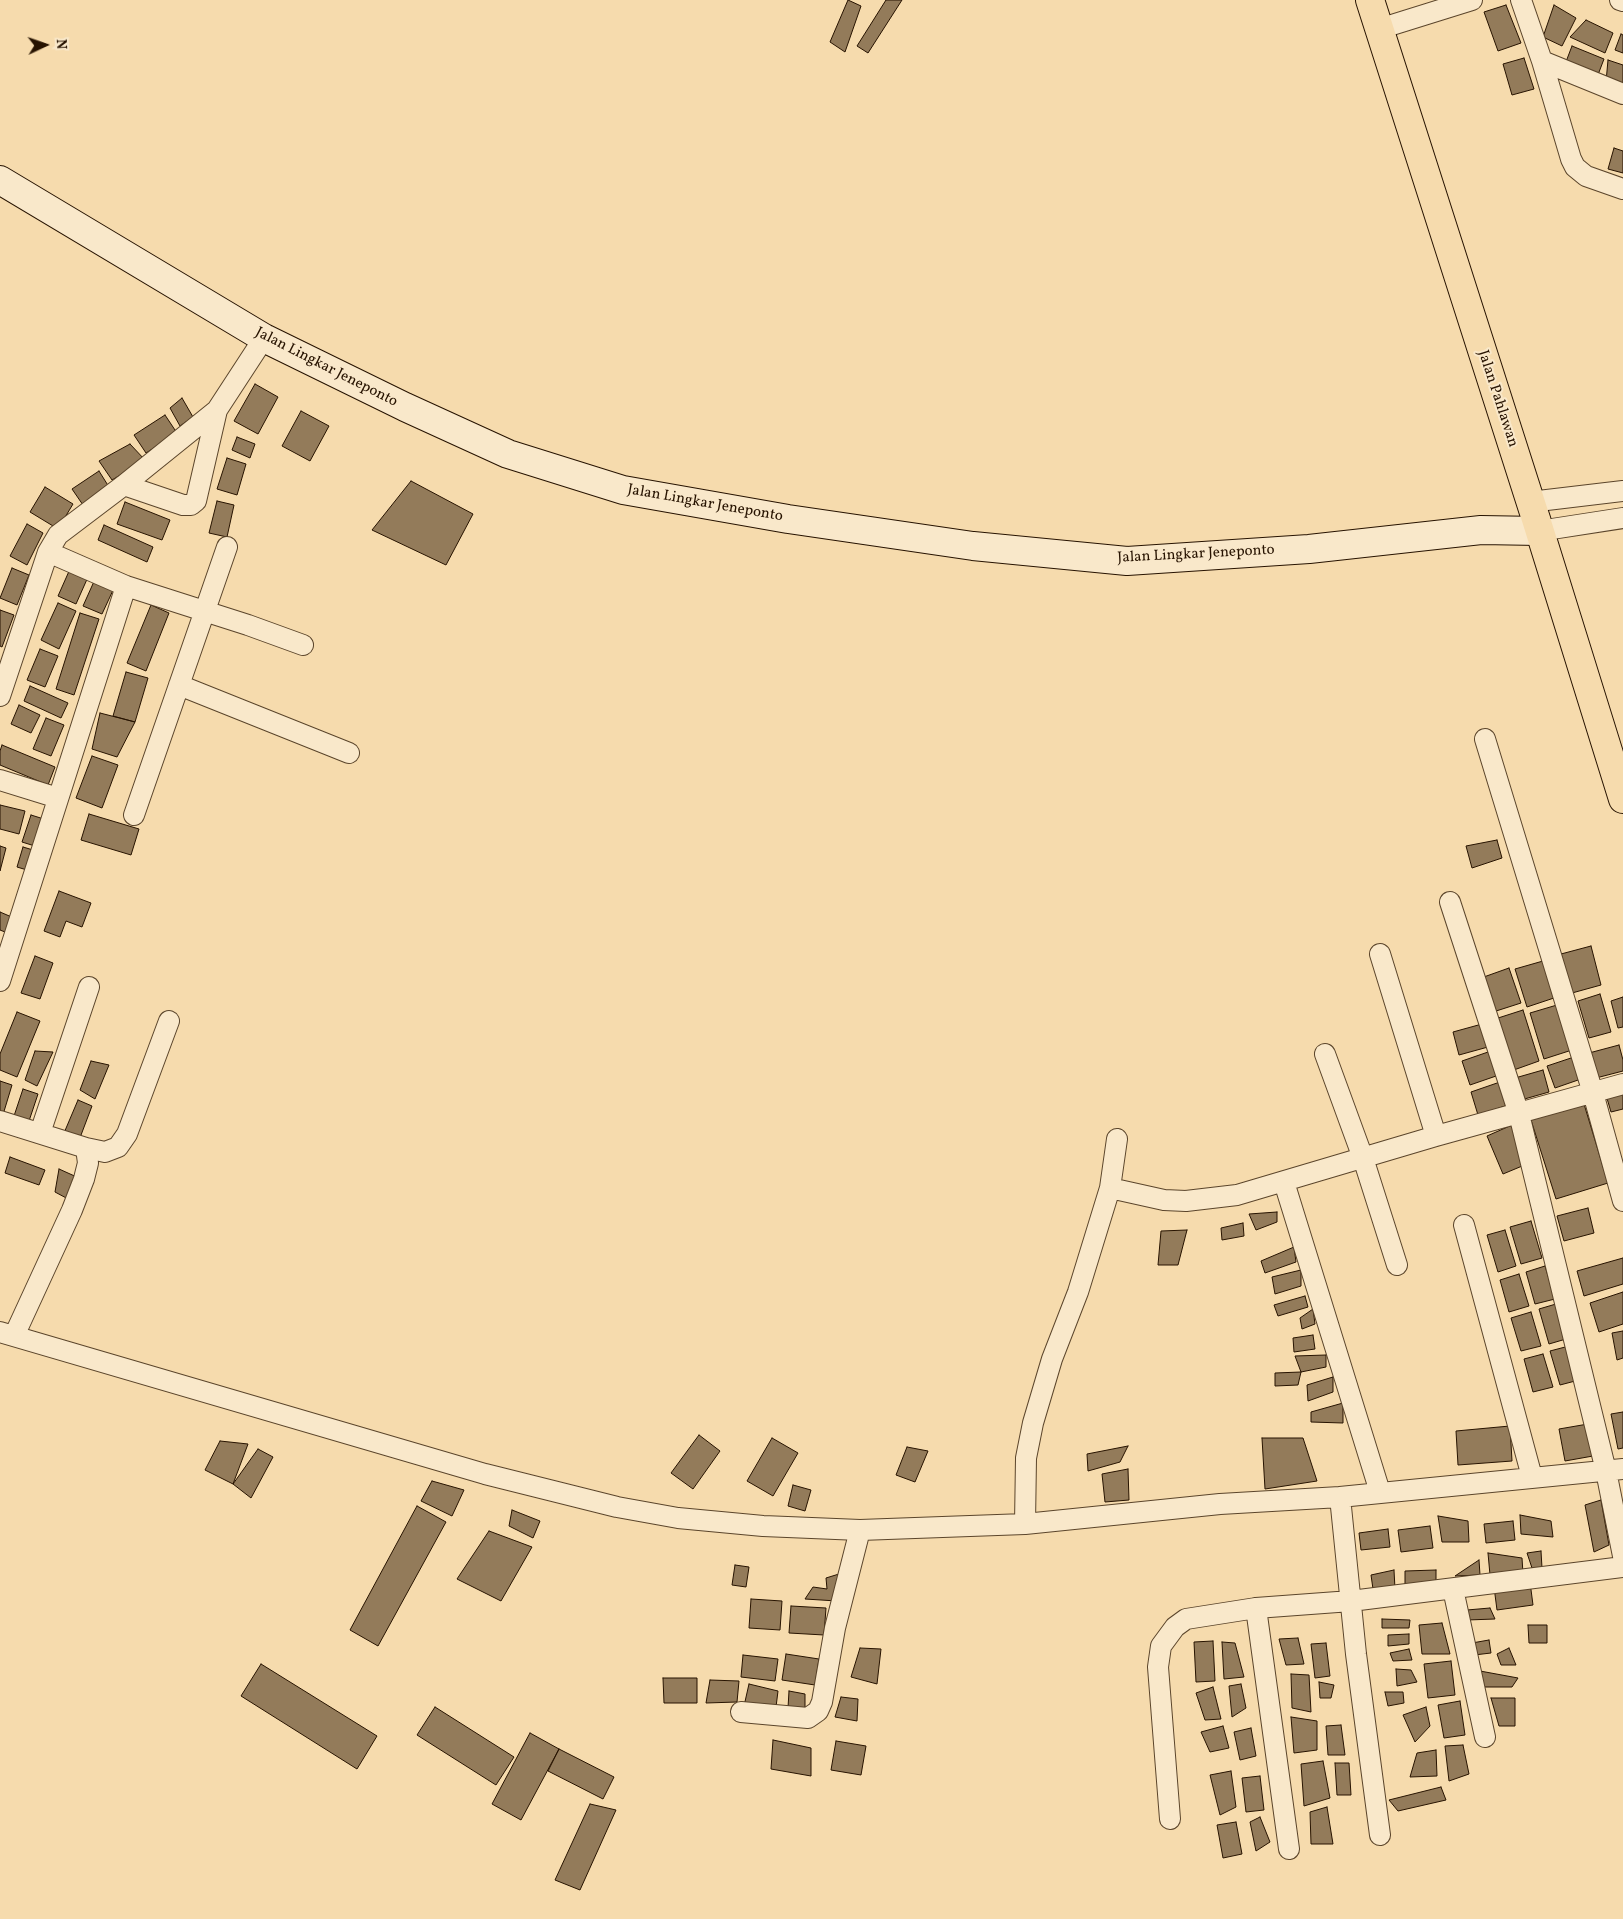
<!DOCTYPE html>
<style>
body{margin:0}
#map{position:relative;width:1623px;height:1919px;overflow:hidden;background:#f6dbad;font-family:Vollkorn,serif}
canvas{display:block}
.north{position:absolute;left:20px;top:20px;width:50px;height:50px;-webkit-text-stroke:4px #f9e8ca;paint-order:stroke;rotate:87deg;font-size:14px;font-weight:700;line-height:20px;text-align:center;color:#271300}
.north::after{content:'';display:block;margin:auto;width:18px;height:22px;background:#271300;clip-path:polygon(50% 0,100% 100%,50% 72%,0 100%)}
</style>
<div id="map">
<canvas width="1623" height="1919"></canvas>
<div class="north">N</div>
</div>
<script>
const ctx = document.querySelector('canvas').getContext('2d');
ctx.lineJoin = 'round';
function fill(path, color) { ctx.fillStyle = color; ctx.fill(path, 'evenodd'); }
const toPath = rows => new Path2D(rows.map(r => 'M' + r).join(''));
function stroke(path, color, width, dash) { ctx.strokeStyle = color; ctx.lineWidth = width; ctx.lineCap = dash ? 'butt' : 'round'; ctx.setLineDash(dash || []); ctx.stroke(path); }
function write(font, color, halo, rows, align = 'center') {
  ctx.font = font + ' Vollkorn,serif'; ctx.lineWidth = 4; ctx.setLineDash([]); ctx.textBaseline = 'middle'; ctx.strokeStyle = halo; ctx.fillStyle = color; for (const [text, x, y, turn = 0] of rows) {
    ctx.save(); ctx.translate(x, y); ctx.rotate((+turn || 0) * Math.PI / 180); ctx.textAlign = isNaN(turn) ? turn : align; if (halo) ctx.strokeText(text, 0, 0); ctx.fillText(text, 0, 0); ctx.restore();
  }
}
const building = toPath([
 [848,0,861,6,845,52,830,42,848,0],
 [886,0,902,0,868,53,857,46,886,0],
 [1506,5,1521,43,1498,51,1484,12,1506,5],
 [1554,5,1576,18,1562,46,1543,37,1554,5],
 [1586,20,1613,33,1605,53,1570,37,1586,20],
 [1621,34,1623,35,1623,53,1615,50,1621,34],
 [1572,46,1604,59,1596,80,1564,67,1572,46],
 [1524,58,1534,89,1512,95,1503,64,1524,58],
 [1608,60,1623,65,1623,92,1606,82,1608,60],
 [1614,148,1623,151,1623,173,1608,169,1614,148],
 [255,384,278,397,258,434,234,421,255,384],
 [182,398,193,417,180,426,170,408,182,398],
 [301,411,329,426,310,461,282,446,301,411],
 [165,415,177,433,146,453,134,435,165,415],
 [237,437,255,444,250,458,232,450,237,437],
 [130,444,145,460,112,480,99,461,130,444],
 [227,458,246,464,237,495,217,489,227,458],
 [99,471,109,487,83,505,72,489,99,471],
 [411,481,473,514,446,565,372,530,411,481],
 [45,487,73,504,58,529,30,512,45,487],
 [217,501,234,505,227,537,209,533,217,501],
 [125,502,170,520,162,540,117,524,125,502],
 [27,524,43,533,27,565,10,556,27,524],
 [104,525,153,547,147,562,98,540,104,525],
 [12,568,29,575,17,605,0,598,12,568],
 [70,569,88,577,76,604,58,596,70,569],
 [96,577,115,586,102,614,83,606,96,577],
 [58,603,76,611,59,649,41,640,58,603],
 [151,605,169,613,146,671,127,663,151,605],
 [0,610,14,615,2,647,0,646,0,610],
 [80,613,99,619,74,695,56,689,80,613],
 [40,649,58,656,45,687,27,680,40,649],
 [126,672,148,678,135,722,113,716,126,672],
 [30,686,68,703,61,718,24,701,30,686],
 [19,705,40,715,31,733,11,724,19,705],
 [100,713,135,722,117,757,92,749,100,713],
 [46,718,64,725,51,756,33,749,46,718],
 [2,745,55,767,48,785,0,765,0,751,2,745],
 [92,756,118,765,102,808,76,798,92,756],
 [0,805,25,811,19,834,0,829,0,805],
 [89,814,139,829,131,855,81,840,89,814],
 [31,815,47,820,38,847,22,842,31,815],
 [1497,840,1502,858,1472,868,1466,846,1497,840],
 [0,846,6,848,0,871,0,846],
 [23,847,33,850,27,870,17,867,23,847],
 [59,891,91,903,82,927,66,921,60,937,44,931,59,891],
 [0,912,14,918,5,932,0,930,0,912],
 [1591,946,1601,985,1572,993,1561,954,1591,946],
 [35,956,53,963,40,999,21,993,35,956],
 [1543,961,1554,998,1527,1007,1515,969,1543,961],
 [1509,968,1521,1003,1493,1012,1481,978,1509,968],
 [1600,994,1611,1032,1589,1038,1578,1001,1600,994],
 [1623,997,1623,1027,1618,1028,1611,1001,1623,997],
 [1557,1005,1572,1050,1544,1059,1530,1013,1557,1005],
 [1523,1010,1539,1061,1511,1071,1495,1019,1523,1010],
 [17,1012,40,1021,17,1077,0,1070,0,1054,17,1012],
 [1482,1024,1488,1047,1459,1055,1453,1032,1482,1024],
 [1619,1045,1623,1060,1623,1071,1596,1078,1589,1053,1619,1045],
 [35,1051,53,1052,37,1086,25,1080,35,1051],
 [1491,1051,1499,1075,1470,1085,1462,1061,1491,1051],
 [1574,1057,1581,1079,1555,1088,1547,1066,1574,1057],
 [91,1061,109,1065,95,1099,80,1090,91,1061],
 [1543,1070,1549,1092,1521,1100,1515,1078,1543,1070],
 [0,1081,12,1085,2,1118,0,1117,0,1081],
 [1500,1082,1508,1105,1478,1115,1471,1092,1500,1082],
 [23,1089,38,1094,27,1127,12,1122,23,1089],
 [1623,1090,1623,1109,1611,1112,1606,1095,1623,1090],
 [78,1100,92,1106,78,1143,64,1133,78,1100],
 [1584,1104,1608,1183,1556,1199,1531,1120,1584,1104],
 [1512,1125,1527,1164,1503,1174,1487,1136,1512,1125],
 [10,1157,45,1170,39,1185,5,1173,10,1157],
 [59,1169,79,1178,70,1200,55,1192,59,1169],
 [1588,1208,1594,1233,1564,1241,1557,1216,1588,1208],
 [1277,1212,1277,1222,1256,1230,1249,1214,1277,1212],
 [1531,1221,1542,1258,1521,1264,1510,1227,1531,1221],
 [1243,1223,1244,1236,1222,1240,1221,1228,1243,1223],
 [1187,1230,1178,1265,1158,1265,1161,1231,1187,1230],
 [1505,1230,1516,1266,1498,1272,1487,1235,1505,1230],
 [1294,1247,1296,1262,1265,1273,1261,1261,1294,1247],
 [1623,1258,1623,1284,1584,1296,1577,1271,1623,1258],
 [1545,1266,1555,1299,1535,1304,1526,1272,1545,1266],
 [1301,1270,1301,1286,1275,1294,1272,1277,1301,1270],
 [1519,1274,1529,1306,1509,1312,1500,1280,1519,1274],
 [1623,1292,1623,1324,1599,1332,1590,1303,1623,1292],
 [1305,1296,1308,1307,1278,1316,1274,1305,1305,1296],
 [1556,1304,1566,1339,1549,1344,1539,1309,1556,1304],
 [1313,1309,1315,1324,1302,1329,1300,1318,1313,1309],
 [1531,1312,1541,1346,1521,1351,1511,1318,1531,1312],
 [1623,1331,1623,1358,1617,1360,1612,1333,1623,1331],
 [1313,1335,1315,1349,1294,1352,1293,1338,1313,1335],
 [1569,1346,1579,1380,1560,1385,1550,1351,1569,1346],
 [1543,1354,1553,1387,1533,1392,1524,1359,1543,1354],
 [1326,1355,1326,1367,1301,1372,1295,1356,1326,1355],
 [1301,1372,1298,1385,1275,1386,1275,1373,1301,1372],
 [1333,1377,1333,1392,1308,1401,1307,1385,1333,1377],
 [1343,1403,1343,1423,1311,1422,1311,1412,1343,1403],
 [1623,1412,1623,1448,1618,1449,1611,1414,1623,1412],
 [1588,1424,1593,1456,1565,1461,1559,1429,1588,1424],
 [1510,1426,1512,1461,1458,1465,1456,1431,1510,1426],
 [699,1435,720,1451,693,1489,671,1473,699,1435],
 [772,1438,798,1453,773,1496,747,1481,772,1438],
 [1262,1438,1303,1438,1317,1481,1265,1489,1262,1438],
 [220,1441,248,1444,233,1484,205,1470,220,1441],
 [1128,1446,1120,1462,1088,1471,1087,1454,1128,1446],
 [907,1447,928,1451,915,1482,896,1475,907,1447],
 [258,1449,273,1457,251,1498,233,1484,258,1449],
 [1128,1469,1129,1500,1105,1502,1102,1474,1128,1469],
 [432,1481,464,1490,452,1516,421,1501,432,1481],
 [793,1485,811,1490,805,1511,788,1506,793,1485],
 [1601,1500,1609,1545,1594,1552,1585,1505,1601,1500],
 [417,1506,446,1522,378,1646,350,1630,417,1506],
 [512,1510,540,1521,533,1538,509,1526,512,1510],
 [1520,1515,1551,1521,1553,1537,1521,1534,1520,1515],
 [1438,1516,1468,1521,1469,1542,1442,1542,1438,1516],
 [1513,1521,1515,1540,1486,1543,1484,1524,1513,1521],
 [1430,1526,1433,1548,1401,1552,1398,1530,1430,1526],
 [1388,1529,1390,1547,1361,1550,1359,1533,1388,1529],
 [489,1531,532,1547,501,1601,457,1579,489,1531],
 [1541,1551,1542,1568,1532,1568,1527,1553,1541,1551],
 [1488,1553,1522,1558,1523,1574,1490,1575,1488,1553],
 [1479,1560,1480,1575,1455,1576,1479,1560],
 [735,1565,749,1567,746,1587,732,1585,735,1565],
 [1394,1570,1395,1589,1373,1589,1371,1575,1394,1570],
 [1436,1570,1436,1583,1405,1584,1405,1571,1436,1570],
 [839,1574,837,1601,805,1599,813,1587,827,1589,826,1578,839,1574],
 [1530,1582,1533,1605,1497,1610,1494,1587,1530,1582],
 [751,1599,782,1601,780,1630,749,1628,751,1599],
 [791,1606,826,1608,824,1635,789,1633,791,1606],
 [1490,1608,1495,1619,1467,1620,1467,1610,1490,1608],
 [1382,1619,1410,1620,1409,1628,1382,1628,1382,1619],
 [1442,1623,1450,1654,1422,1654,1419,1625,1442,1623],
 [1528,1625,1547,1625,1547,1643,1529,1643,1528,1625],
 [1409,1634,1409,1644,1388,1646,1388,1635,1409,1634],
 [1298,1638,1304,1664,1286,1665,1279,1639,1298,1638],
 [1489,1640,1491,1653,1474,1655,1472,1643,1489,1640],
 [1213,1641,1215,1681,1196,1682,1194,1642,1213,1641],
 [1222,1642,1235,1643,1244,1677,1224,1679,1222,1642],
 [1326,1643,1330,1676,1315,1678,1311,1644,1326,1643],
 [860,1648,881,1649,877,1684,851,1677,860,1648],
 [1509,1648,1516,1665,1501,1665,1497,1654,1509,1648],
 [1409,1649,1412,1660,1393,1661,1390,1653,1409,1649],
 [786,1654,819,1659,815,1685,782,1680,786,1654],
 [743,1655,778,1659,775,1681,741,1677,743,1655],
 [1451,1661,1455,1695,1428,1698,1424,1664,1451,1661],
 [261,1664,377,1736,357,1769,241,1696,261,1664],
 [1396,1669,1411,1670,1417,1682,1397,1686,1396,1669],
 [1480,1671,1518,1678,1512,1687,1481,1687,1480,1671],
 [1291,1674,1309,1675,1311,1712,1292,1708,1291,1674],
 [663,1678,697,1678,697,1703,664,1703,663,1678],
 [710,1680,739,1681,737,1702,706,1703,710,1680],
 [1319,1682,1334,1685,1331,1698,1320,1698,1319,1682],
 [749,1684,778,1691,776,1707,744,1706,749,1684],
 [1241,1684,1246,1708,1232,1717,1229,1686,1241,1684],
 [1213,1687,1221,1719,1205,1720,1196,1693,1213,1687],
 [789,1691,805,1694,805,1709,788,1708,789,1691],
 [1385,1692,1403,1692,1404,1703,1388,1706,1385,1692],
 [841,1697,858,1699,857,1721,835,1717,841,1697],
 [1491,1698,1515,1698,1515,1726,1499,1726,1491,1698],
 [1460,1701,1465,1735,1444,1738,1438,1705,1460,1701],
 [435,1707,514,1757,496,1785,417,1735,435,1707],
 [1426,1707,1430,1726,1415,1742,1403,1715,1426,1707],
 [1291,1717,1317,1721,1317,1750,1294,1753,1291,1717],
 [1341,1725,1345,1755,1328,1755,1326,1726,1341,1725],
 [1223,1726,1229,1748,1210,1752,1201,1732,1223,1726],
 [1251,1728,1256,1756,1240,1760,1234,1732,1251,1728],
 [530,1733,559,1749,521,1820,492,1804,530,1733],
 [773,1740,811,1748,811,1776,771,1769,773,1740],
 [836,1741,866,1746,861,1775,831,1770,836,1741],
 [1463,1745,1469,1774,1449,1781,1445,1746,1463,1745],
 [559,1749,614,1777,603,1799,548,1771,559,1749],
 [1436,1750,1437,1776,1410,1777,1417,1753,1436,1750],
 [1323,1761,1330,1798,1304,1806,1301,1764,1323,1761],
 [1335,1763,1349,1763,1351,1795,1337,1795,1335,1763],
 [1231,1771,1236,1807,1220,1815,1210,1775,1231,1771],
 [1260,1776,1264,1810,1246,1812,1242,1778,1260,1776],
 [1441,1787,1446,1800,1398,1811,1389,1800,1441,1787],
 [590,1804,616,1810,580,1890,555,1880,590,1804],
 [1327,1807,1333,1844,1311,1844,1310,1812,1327,1807],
 [1260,1817,1270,1842,1256,1851,1250,1822,1260,1817],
 [1236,1822,1242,1854,1223,1858,1217,1825,1236,1822]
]);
fill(building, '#937b5a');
stroke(building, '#271300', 1);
const street = toPath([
 [1521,0,1542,61,1571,159,1575,167,1586,176,1623,189],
 [1620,0,1623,1],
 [1379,29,1472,0],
 [1542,61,1623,94],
 [124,485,183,505,191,505,196,501,217,410],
 [1530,502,1623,491],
 [1539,531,1623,518],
 [48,552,126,586,248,625,303,645],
 [179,685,349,753],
 [0,696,48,552,58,535,124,485,217,410,264,338],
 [1485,739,1593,1093,1623,1201],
 [0,780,58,798],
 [134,815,227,547],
 [1450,902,1519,1114,1606,1471,1623,1556],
 [1380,954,1436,1136],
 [0,981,126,586],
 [1325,1054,1363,1158,1397,1265],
 [0,1121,86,1148,105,1152,118,1147,127,1134,169,1021],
 [40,1133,89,987],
 [1284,1182,1380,1492],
 [1110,1188,1164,1200,1186,1201,1237,1195,1436,1136,1623,1084],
 [1464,1225,1532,1477],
 [0,1332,485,1474,617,1507,678,1518,763,1526,860,1530,1025,1524,1220,1504,1340,1497,1623,1469],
 [14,1336,72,1210,84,1179,88,1163,86,1148],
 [1340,1497,1356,1654,1380,1835],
 [1025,1524,1026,1458,1033,1423,1052,1359,1078,1292,1110,1188,1117,1139],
 [1453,1589,1485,1737],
 [1256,1608,1289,1849],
 [741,1712,808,1718,818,1711,822,1702,835,1628,860,1530],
 [1170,1819,1158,1667,1161,1646,1175,1627,1186,1619,1256,1608,1351,1601,1623,1567]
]);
const secondary = toPath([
 [0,180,264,338,405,407,508,454,623,490,788,519,973,546,1127,561,1309,549,1481,530,1539,531]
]);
const highway = toPath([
 [1370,0,1536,519,1623,799]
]);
stroke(street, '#5b452b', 22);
stroke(secondary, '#271300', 30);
stroke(highway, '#271300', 30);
stroke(street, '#f9e8ca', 20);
stroke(secondary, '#f9e8ca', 28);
stroke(highway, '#f6dbad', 28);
write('15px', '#271300', '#f9e8ca', [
 ["Jalan Lingkar Jeneponto",326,368,27],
 ["Jalan Pahlawan",1497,399,72],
 ["Jalan Lingkar Jeneponto",705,504,10],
 ["Jalan Lingkar Jeneponto",1196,555,-3]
]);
</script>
